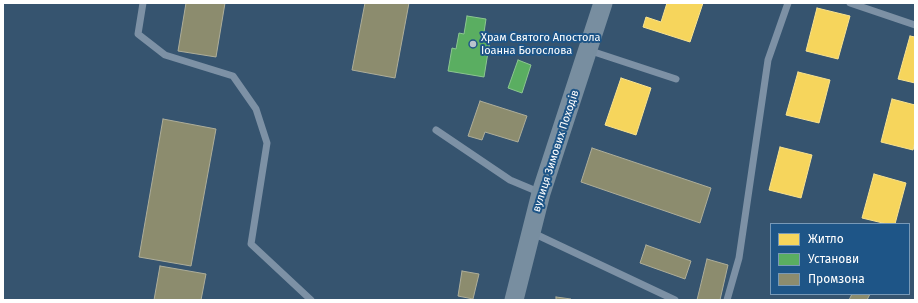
<!DOCTYPE html>
<meta charset="utf-8">
<style>
body{margin:0}
#map{position:relative;width:918px;height:303px;overflow:hidden;background:#36546f;font-family:"Fira Sans",sans-serif}
canvas{display:block}
.frame{position:absolute;inset:0;border:4px solid #fff;pointer-events:none}
.legend{position:absolute;left:770px;top:223px;width:140px;height:72px;box-sizing:border-box;background:#1e5587;border:1px solid #7899b7;margin:0;padding:5px 7px;list-style:none;font-size:12px;color:#fff}
.legend li{display:flex;align-items:center;gap:8px;height:20px}
.legend b{width:20px;border:1px solid #7899b7}
</style>
<div id="map">
<canvas width="918" height="303"></canvas>
<div class="frame"></div>
<ul class="legend">
<li><b style="height:11px;background:#f6d55c"></b>Житло</li>
<li><b style="height:11px;background:#5aae61"></b>Установи</li>
<li><b style="height:11px;background:#8c8c6e"></b>Промзона</li>
</ul>
</div>
<script>
const ctx = document.querySelector('canvas').getContext('2d');
ctx.lineJoin = 'round';
function fill(path, color) { ctx.fillStyle = color; ctx.fill(path, 'evenodd'); }
const toPath = rows => new Path2D(rows.map(r => 'M' + r).join(''));
function stroke(path, color, width, dash) { ctx.strokeStyle = color; ctx.lineWidth = width; ctx.lineCap = dash ? 'butt' : 'round'; ctx.setLineDash(dash || []); ctx.stroke(path); }
function write(font, color, halo, rows, align = 'center') {
  ctx.font = font + ' "Fira Sans",sans-serif'; ctx.lineWidth = 4; ctx.setLineDash([]); ctx.textBaseline = 'middle'; ctx.strokeStyle = halo; ctx.fillStyle = color; for (const [text, x, y, turn = 0] of rows) {
    ctx.save(); ctx.translate(x, y); ctx.rotate((+turn || 0) * Math.PI / 180); ctx.textAlign = isNaN(turn) ? turn : align; if (halo) ctx.strokeText(text, 0, 0); ctx.fillText(text, 0, 0); ctx.restore();
  }
}
const homes = toPath([
 [667,3,703,3,690,42,643,27,646,17,661,22,667,3],
 [817,8,850,16,838,59,806,51,817,8],
 [910,36,915,37,915,83,898,79,910,36],
 [798,72,830,80,819,123,786,115,798,72],
 [621,78,651,88,636,135,605,125,621,78],
 [892,99,915,105,915,142,913,150,881,142,892,99],
 [780,147,812,155,801,198,769,190,780,147],
 [874,174,906,183,895,224,887,224,862,218,874,174]
]);
fill(homes, '#f6d55c');
stroke(homes, '#f9e28d', 1);
const public = toPath([
 [467,16,486,19,483,39,490,40,484,77,448,71,452,48,456,49,459,33,464,34,467,16],
 [518,60,531,65,522,93,508,88,518,60]
]);
fill(public, '#5aae61');
stroke(public, '#8cc690', 1);
const industry = toPath([
 [186,3,225,3,216,57,178,51,186,3],
 [365,3,409,3,395,78,352,70,365,3],
 [480,101,527,116,518,142,485,132,482,140,468,136,480,101],
 [163,119,216,129,191,266,139,257,163,119],
 [592,148,711,188,700,223,581,182,592,148],
 [646,245,691,261,685,279,640,263,646,245],
 [707,259,728,265,720,300,697,300,707,259],
 [160,266,206,274,201,300,154,300,160,266],
 [462,271,479,274,473,299,458,296,462,271],
 [852,294,870,294,867,300,849,300,852,294],
 [556,297,571,299,571,300,556,300,556,297]
]);
fill(industry, '#8c8c6e');
stroke(industry, '#aeae9a', 1);
stroke(toPath([
 [143,3,138,34,165,55,233,76,256,109,267,143,251,244,311,300],
 [850,3,915,25],
 [588,50,676,79],
 [436,130,510,180,541,193],
 [533,233,675,300],
 [727,300,739,258,768,60,788,3]
]), '#7d91a5', 7);
stroke(toPath([
 [514,300,541,193,603,3]
]), '#788ea0', 19);
for (const [x, y, r, color] of [
 [473,44,4,"#b9c3cd"]
]) { const dot = new Path2D(); dot.arc(x, y, r, 0, 2 * Math.PI); ctx.fillStyle = color; ctx.fill(dot); stroke(dot, '#1e5587', 1.5); }
write('11px', '#fff', '#1e5587', [
 ["Храм Святого Апостола",481,38],
 ["Іоанна Богослова",481,51]
], 'left');
write('11px', '#fff', '#1e5587', [
 ["вулиця Зимових Походів",556,151,-72]
]);
</script>
